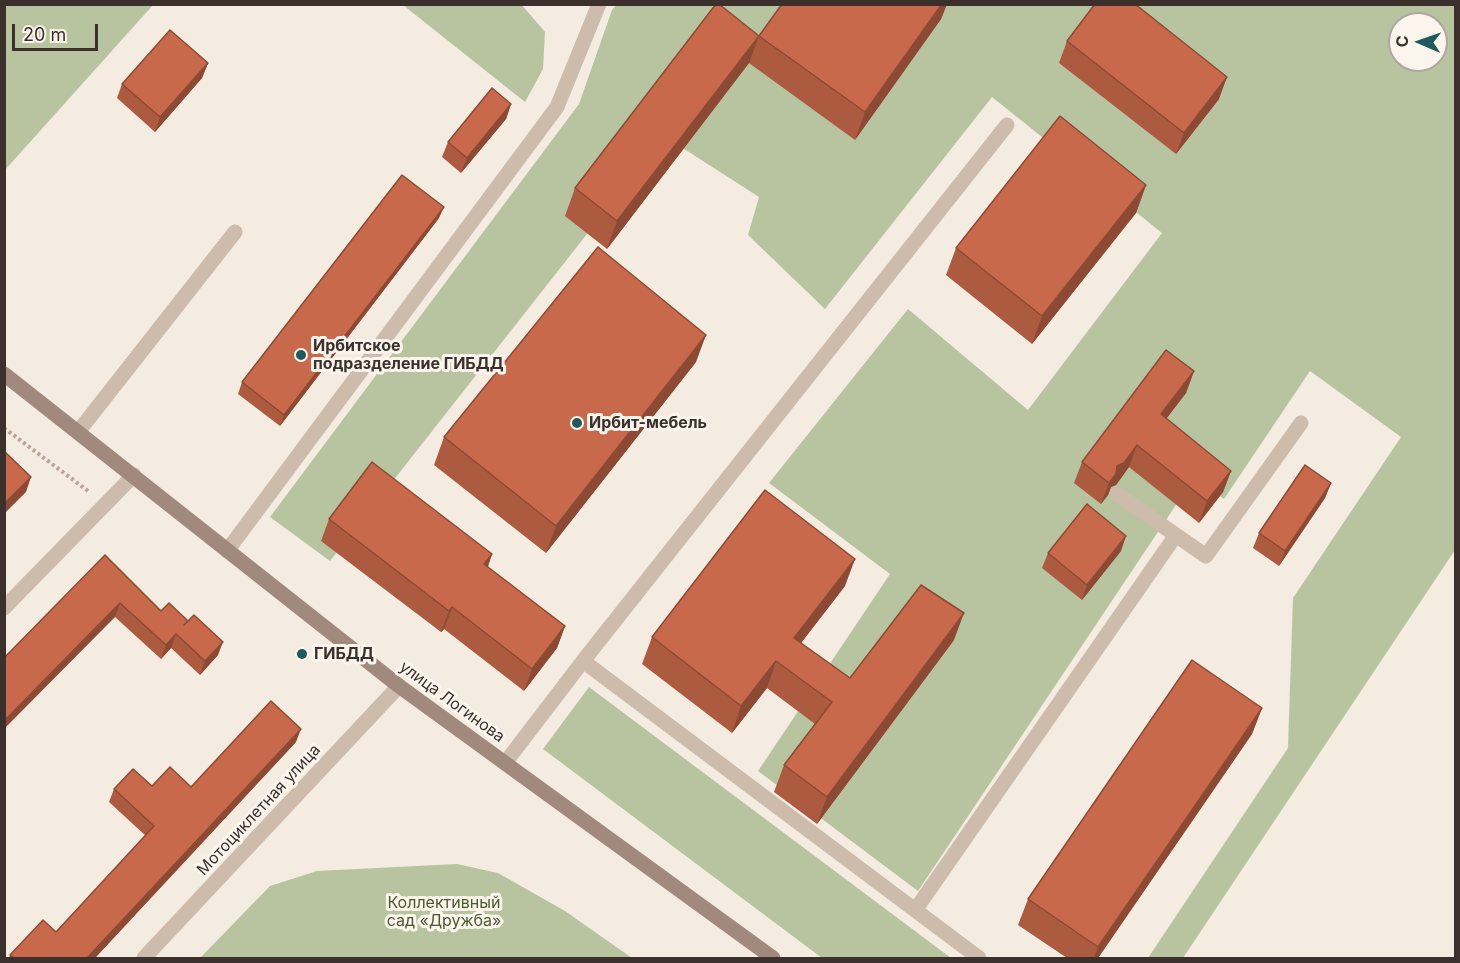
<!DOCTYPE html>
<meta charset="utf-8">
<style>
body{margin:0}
#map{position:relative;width:1460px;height:963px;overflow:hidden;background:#f4ebe1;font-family:Inter,sans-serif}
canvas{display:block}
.frame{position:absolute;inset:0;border:6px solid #3b302b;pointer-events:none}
.north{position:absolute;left:1388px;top:12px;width:60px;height:60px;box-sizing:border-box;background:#fbf5ee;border:2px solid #aea6a0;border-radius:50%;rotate:272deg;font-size:16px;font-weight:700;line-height:24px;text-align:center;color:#3b302b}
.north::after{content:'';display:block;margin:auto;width:21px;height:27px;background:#1f5a5e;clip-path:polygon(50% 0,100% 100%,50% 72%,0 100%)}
.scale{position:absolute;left:12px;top:24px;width:86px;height:27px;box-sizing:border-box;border:3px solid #3b302b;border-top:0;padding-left:8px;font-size:18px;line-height:21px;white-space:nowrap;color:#3b302b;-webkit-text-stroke:4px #fbf5ee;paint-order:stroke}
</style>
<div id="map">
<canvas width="1460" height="963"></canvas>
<div class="frame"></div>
<div class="north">С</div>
<div class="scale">20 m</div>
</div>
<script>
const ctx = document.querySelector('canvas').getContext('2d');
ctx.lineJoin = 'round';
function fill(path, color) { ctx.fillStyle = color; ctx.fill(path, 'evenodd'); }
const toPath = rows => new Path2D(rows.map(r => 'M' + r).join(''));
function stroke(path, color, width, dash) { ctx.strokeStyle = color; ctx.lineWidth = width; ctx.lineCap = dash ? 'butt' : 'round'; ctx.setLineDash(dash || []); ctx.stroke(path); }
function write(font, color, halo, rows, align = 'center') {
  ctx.font = font + ' Inter,sans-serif'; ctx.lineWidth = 6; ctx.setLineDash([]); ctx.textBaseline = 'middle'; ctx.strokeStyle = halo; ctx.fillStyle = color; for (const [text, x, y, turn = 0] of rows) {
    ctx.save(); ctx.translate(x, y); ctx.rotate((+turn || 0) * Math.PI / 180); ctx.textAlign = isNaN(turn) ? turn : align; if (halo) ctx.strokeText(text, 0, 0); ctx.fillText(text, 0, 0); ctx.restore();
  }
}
fill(toPath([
 [5,4,153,5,5,170,4,5],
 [521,4,545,32,543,69,525,102,403,5],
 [616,5,1455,5,1455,550,1183,958,1148,958,1288,748,1293,598,1401,437,1310,371,1224,499,1194,478,918,891,758,771,890,574,769,483,908,309,1028,410,1162,233,992,97,825,309,748,235,759,197,664,136,330,561,270,517,579,104,612,10],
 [1400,24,1436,24,1436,60,1400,60],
 [589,687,951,958,822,958,543,749],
 [457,864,498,873,565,911,632,958,200,958,270,886,317,871]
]), '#b8c4a0');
stroke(toPath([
 [4,428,88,491]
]), '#b9a596', 4, [3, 3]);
stroke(toPath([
 [78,432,235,232],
 [1117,494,1206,556,1301,423],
 [227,551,557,107,599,4],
 [583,661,1007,125],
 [505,763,583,661,979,958],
 [916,909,1176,535]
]), '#cdbbac', 15);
stroke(toPath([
 [4,608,134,475],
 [144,958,399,686]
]), '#cdbbac', 15);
stroke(toPath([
 [4,374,399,686,773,958]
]), '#a18a7d', 15);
fill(toPath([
 [782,4,947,4,941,19,855,140,749,63,607,249,565,216,575,188,759,36],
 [1067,41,1219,99,1176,154,1059,63],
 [208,63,202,78,155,132,117,98,122,84],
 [511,104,506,119,461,173,442,157,448,142],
 [1146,185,1136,213,1032,344,946,275,956,248],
 [439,218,280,426,238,394,242,382],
 [696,362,546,553,434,465,444,437],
 [1194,371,1186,393,1166,419,1231,471,1223,492,1199,523,1129,467,1116,485,1111,487,1108,495,1101,504,1074,483,1082,462],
 [1331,483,1325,498,1279,566,1253,548,1259,533],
 [329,519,492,554,488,567,565,626,557,648,524,691,444,629,441,632,321,541],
 [1121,551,1082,600,1042,568,1048,553],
 [105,555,161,611,188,621,218,655,200,675,171,648,161,659,115,617],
 [845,586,801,643,850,678,954,640,817,824,774,792,784,765,815,724,767,688,732,733,642,664,652,637],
 [1262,708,1252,734,1098,958,1067,958,1018,925,1028,899],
 [296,742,95,958,9,958,10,955,56,932,146,836,109,802,114,789,152,786,191,787]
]), '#ac5a40');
fill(toPath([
 [942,4,947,4,941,19,855,140,865,112],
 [759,36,749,63,607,249,617,221],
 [208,63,202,78,155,132,160,117],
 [1227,77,1219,99,1176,154,1184,133],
 [511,104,506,119,461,173,467,158],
 [1146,185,1136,213,1032,344,1042,316],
 [444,207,439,218,280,426,284,415],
 [706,335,696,362,546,553,556,526],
 [1194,371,1186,393,1153,436,1161,414],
 [1137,445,1129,467,1116,485,1111,487,1108,495,1101,504,1109,483,1117,466],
 [1231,471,1223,492,1199,523,1207,501],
 [31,477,26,492,4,514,4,504],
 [1331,483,1325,498,1279,566,1285,551],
 [1126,536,1121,551,1082,600,1087,585],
 [492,554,484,576,484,564],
 [855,559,845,586,784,665,794,638],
 [120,603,115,617,4,729,4,721],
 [452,607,444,629,441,632,449,611],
 [964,613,954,640,817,824,827,797],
 [565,626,557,648,524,691,532,669],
 [176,634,171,648,161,659,166,645],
 [223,642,218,655,200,675,205,661],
 [776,661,767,688,732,733,741,706],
 [1262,708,1252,734,1098,958,1094,958,1098,947],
 [301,729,296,742,95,958,87,958]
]), '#8c4a34');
const building = toPath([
 [716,4,719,4,759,36,617,221,575,188,716,4],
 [782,4,942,4,865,112,759,36,782,4],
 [1095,4,1135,4,1227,77,1184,133,1067,41,1095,4],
 [170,30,208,63,160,117,122,84,170,30],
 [492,88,511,104,467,158,448,142,492,88],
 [1060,116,1146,185,1042,316,956,248,1060,116],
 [402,175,444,207,284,415,242,382,402,175],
 [598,247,706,335,556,526,444,437,598,247],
 [1166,350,1194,371,1161,414,1231,471,1207,501,1137,445,1124,463,1117,466,1116,474,1109,483,1082,462,1166,350],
 [4,451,31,477,4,504,4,451],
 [372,462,492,554,484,564,565,626,532,669,452,607,449,611,329,519,372,462],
 [1305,465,1331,483,1285,551,1259,533,1305,465],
 [765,490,855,559,794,638,850,678,921,585,964,613,827,797,784,765,832,702,776,661,741,706,652,637,765,490],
 [1087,504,1126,536,1087,585,1048,553,1087,504],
 [105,555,161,611,169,603,188,621,184,625,194,615,223,642,205,661,176,634,166,645,120,603,4,721,4,658,105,555],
 [1192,660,1262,708,1098,947,1028,899,1192,660],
 [271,701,301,729,87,958,14,958,10,955,43,920,56,932,154,826,114,789,133,769,152,786,170,767,191,787,271,701]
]);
fill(building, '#c8694b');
stroke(building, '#8c4a34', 1.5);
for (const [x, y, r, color] of [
 [301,355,6,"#1f5a5e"],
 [577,423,6,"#1f5a5e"],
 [302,654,6,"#1f5a5e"]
]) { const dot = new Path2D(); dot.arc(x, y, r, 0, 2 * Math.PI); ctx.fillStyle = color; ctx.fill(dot); stroke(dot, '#fbf5ee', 2); }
write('bold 16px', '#3b302b', '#fbf5ee', [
 ["Ирбитское",313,346],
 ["подразделение ГИБДД",313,364],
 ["Ирбит-мебель",589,423],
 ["ГИБДД",314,654]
], 'left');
write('16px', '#3b302b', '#fbf5ee', [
 ["улица Логинова",452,702,36],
 ["Мотоциклетная улица",259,810,-47]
]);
write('16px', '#4a5a2e', '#fbf5ee', [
 ["Коллективный",444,903],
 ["сад «Дружба»",444,921]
]);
</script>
